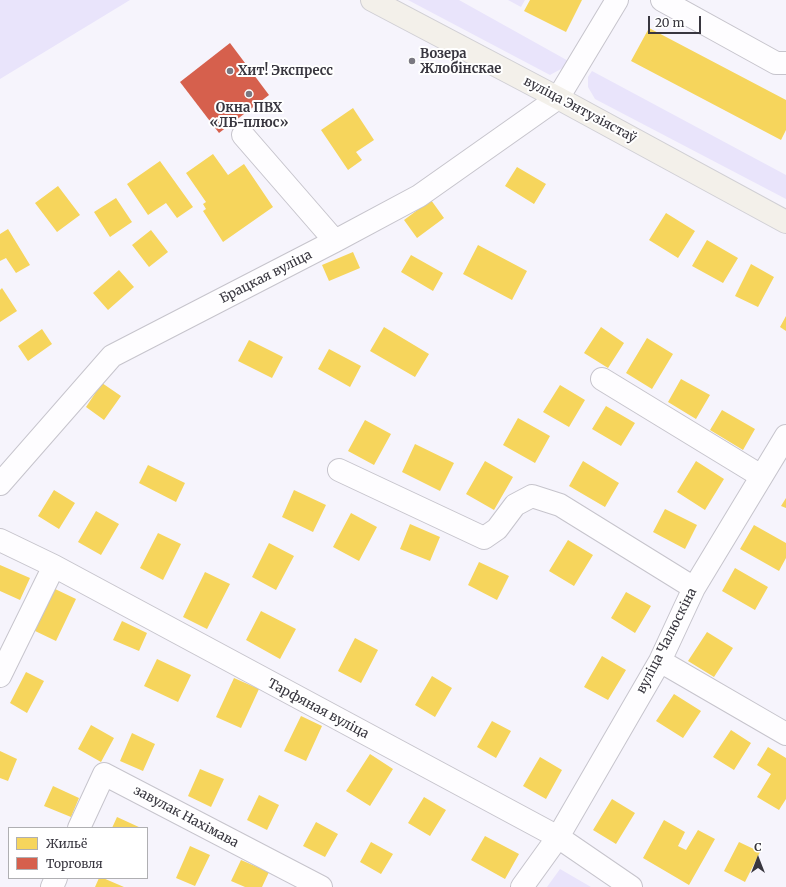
<!DOCTYPE html>
<meta charset="utf-8">
<style>
body{margin:0}
#map{position:relative;width:786px;height:887px;overflow:hidden;background:#f6f4fc;font-family:Merriweather,serif}
canvas{display:block}
.legend{position:absolute;left:8px;top:827px;width:140px;height:52px;box-sizing:border-box;background:#fff;border:1px solid #afafb2;margin:0;padding:5px 7px;list-style:none;font-size:12px;color:#38363f}
.legend li{display:flex;align-items:center;gap:8px;height:20px}
.legend b{width:20px;border:1px solid #afafb2}
.north{position:absolute;left:738px;top:839px;width:40px;height:40px;-webkit-text-stroke:3px #fff;paint-order:stroke;rotate:0deg;font-size:11px;font-weight:700;line-height:16px;text-align:center;color:#38363f}
.north::after{content:'';display:block;margin:auto;width:14px;height:18px;background:#38363f;clip-path:polygon(50% 0,100% 100%,50% 72%,0 100%)}
.scale{position:absolute;left:648px;top:16px;width:53px;height:18px;box-sizing:border-box;border:2px solid #38363f;border-top:0;padding-left:5px;font-size:12px;line-height:14px;white-space:nowrap;color:#38363f;-webkit-text-stroke:3px #fff;paint-order:stroke}
</style>
<div id="map">
<canvas width="786" height="887"></canvas>
<ul class="legend">
<li><b style="height:11px;background:#f6d55c"></b>Жильё</li>
<li><b style="height:11px;background:#d6604d"></b>Торговля</li>
</ul>
<div class="north">С</div>
<div class="scale">20 m</div>
</div>
<script>
const ctx = document.querySelector('canvas').getContext('2d');
ctx.lineJoin = 'round';
function fill(path, color) { ctx.fillStyle = color; ctx.fill(path, 'evenodd'); }
const toPath = rows => new Path2D(rows.map(r => 'M' + r).join(''));
function stroke(path, color, width, dash) { ctx.strokeStyle = color; ctx.lineWidth = width; ctx.lineCap = dash ? 'butt' : 'round'; ctx.setLineDash(dash || []); ctx.stroke(path); }
function write(font, color, halo, rows, align = 'center') {
  ctx.font = font + ' Merriweather,serif'; ctx.lineWidth = 4; ctx.setLineDash([]); ctx.textBaseline = 'middle'; ctx.strokeStyle = halo; ctx.fillStyle = color; for (const [text, x, y, turn = 0] of rows) {
    ctx.save(); ctx.translate(x, y); ctx.rotate((+turn || 0) * Math.PI / 180); ctx.textAlign = isNaN(turn) ? turn : align; if (halo) ctx.strokeText(text, 0, 0); ctx.fillText(text, 0, 0); ctx.restore();
  }
}
fill(toPath([
 [0,0,130,0,0,79],
 [408,0,459,0,572,63,550,75],
 [508,0,525,0,521,7],
 [592,71,786,175,786,199,595,99,588,87,588,77],
 [560,869,591,887,547,887]
]), '#e9e4fb');
fill(toPath([
 [530,0,582,0,566,32,524,11],
 [649,28,786,100,786,130,781,140,631,61],
 [353,108,374,140,356,152,362,160,348,170,321,130],
 [213,154,228,175,244,164,273,207,223,242,203,211,206,209,203,204,206,202,186,173],
 [160,161,193,207,177,218,166,203,148,215,127,184],
 [517,167,546,184,534,204,505,186],
 [58,186,80,215,57,232,35,203],
 [116,198,132,222,110,237,94,212],
 [431,200,444,218,417,238,404,220],
 [666,213,695,231,678,258,649,240],
 [8,229,30,265,16,273,6,258,0,261,0,234],
 [151,230,168,252,149,267,132,245],
 [707,240,738,258,723,283,692,266],
 [478,245,527,271,512,300,463,274],
 [353,252,360,268,329,281,322,265],
 [411,255,443,273,433,291,401,272],
 [751,264,774,277,758,307,735,296],
 [119,270,134,287,108,310,93,293],
 [2,288,17,311,0,322,0,290],
 [786,316,786,331,780,327],
 [384,327,429,354,415,377,370,351],
 [601,327,624,343,608,368,584,353],
 [42,329,52,344,28,361,18,346],
 [647,338,673,354,652,389,626,373],
 [249,340,283,357,272,378,238,361],
 [329,349,361,366,350,387,318,369],
 [681,379,710,395,696,419,668,402],
 [102,383,121,396,104,420,86,407],
 [560,385,585,400,569,427,543,412],
 [606,406,635,423,621,446,592,429],
 [722,410,755,429,743,450,710,430],
 [518,418,550,436,535,463,503,445],
 [365,420,391,434,374,465,348,451],
 [415,444,454,463,440,491,402,472],
 [485,461,513,477,494,510,466,494],
 [583,461,619,483,605,507,569,486],
 [696,461,724,479,705,510,677,492],
 [148,465,185,483,176,502,139,483],
 [54,490,75,503,59,529,38,516],
 [294,490,326,505,313,532,282,517],
 [786,498,786,508,781,506],
 [665,509,697,525,685,549,653,532],
 [96,511,119,524,101,555,78,542],
 [351,513,377,527,359,561,333,547],
 [410,524,440,537,430,561,400,549],
 [754,525,786,543,786,558,779,571,740,549],
 [158,533,181,544,163,580,140,568],
 [568,540,593,555,574,586,549,571],
 [269,543,294,556,276,590,252,577],
 [479,562,509,576,497,600,468,585],
 [0,565,30,578,20,600,0,591],
 [735,568,768,587,755,610,722,591],
 [205,572,230,584,207,629,183,617],
 [53,588,76,599,56,641,33,630],
 [626,592,651,606,635,633,611,618],
 [261,611,296,629,280,659,246,640],
 [122,621,147,633,139,651,113,640],
 [707,632,733,648,714,677,688,661],
 [355,638,378,650,361,683,338,671],
 [602,656,626,670,608,700,584,687],
 [157,659,191,675,178,702,144,686],
 [26,672,44,681,27,713,10,703],
 [432,676,452,688,435,717,415,705],
 [234,678,259,689,241,728,216,717],
 [674,694,701,711,683,738,656,721],
 [301,716,322,726,306,761,284,751],
 [492,721,511,731,496,758,477,747],
 [91,725,114,738,101,762,78,749],
 [731,730,751,743,734,770,713,757],
 [132,733,155,744,143,771,120,761],
 [768,747,786,758,786,799,779,810,757,797,771,774,757,765],
 [0,751,17,759,8,781,0,778],
 [370,754,393,769,370,806,346,791],
 [540,757,562,770,546,799,523,786],
 [200,769,224,779,211,807,188,796],
 [53,786,79,798,71,817,44,806],
 [259,795,279,805,267,830,247,820],
 [424,797,446,810,430,836,408,823],
 [612,799,635,813,616,844,593,830],
 [117,817,141,828,112,828],
 [664,820,685,832,678,846,686,850,698,830,715,839,689,885,643,858],
 [316,822,338,834,325,857,303,846],
 [485,836,519,854,505,879,471,860],
 [371,842,393,854,381,874,360,862],
 [739,842,760,852,745,882,724,871],
 [190,846,210,855,195,886,176,878],
 [241,860,269,872,262,887,245,887,231,881],
 [99,878,103,878,124,887,95,887]
]), '#f6d55c');
fill(toPath([
 [230,43,269,95,219,133,180,82]
]), '#d6604d');
const minor = toPath([
 [662,0,776,63,786,63],
 [243,135,335,241],
 [602,379,761,476],
 [339,470,484,538,497,529,515,505,532,496,560,505,694,588],
 [0,484,112,356,335,241,419,196,558,98,617,0],
 [0,540,54,566,558,837,631,887],
 [660,661,786,734],
 [0,676,54,566],
 [79,828,104,774,321,887],
 [52,887,56,878],
 [522,887,558,837,660,661,694,588,786,436]
]);
const major = toPath([
 [372,0,558,98,786,222]
]);
stroke(minor, '#c6c4cc', 24);
stroke(major, '#d0cfd4', 24);
stroke(minor, '#fefdff', 22);
stroke(major, '#f3f0ea', 22);
for (const [x, y, r, color] of [
 [412,61,4,"#7a7881"],
 [230,71,4,"#7a7881"],
 [249,94,4,"#7a7881"]
]) { const dot = new Path2D(); dot.arc(x, y, r, 0, 2 * Math.PI); ctx.fillStyle = color; ctx.fill(dot); stroke(dot, '#fff', 1.5); }
write('bold 13px', '#38363f', '#fff', [
 ["Возера",420,54],
 ["Жлобінскае",420,69],
 ["Хит! Экспресс",238,71],
 ["Окна ПВХ",249,108,"center"],
 ["«ЛБ-плюс»",249,123,"center"]
], 'left');
write('13px', '#38363f', '#fff', [
 ["вуліца Энтузіястаў",580,110,28],
 ["Брацкая вуліца",266,277,-27],
 ["вуліца Чалюскіна",667,641,-63],
 ["Тарфяная вуліца",318,709,28],
 ["завулак Нахімава",186,817,28]
]);
</script>
